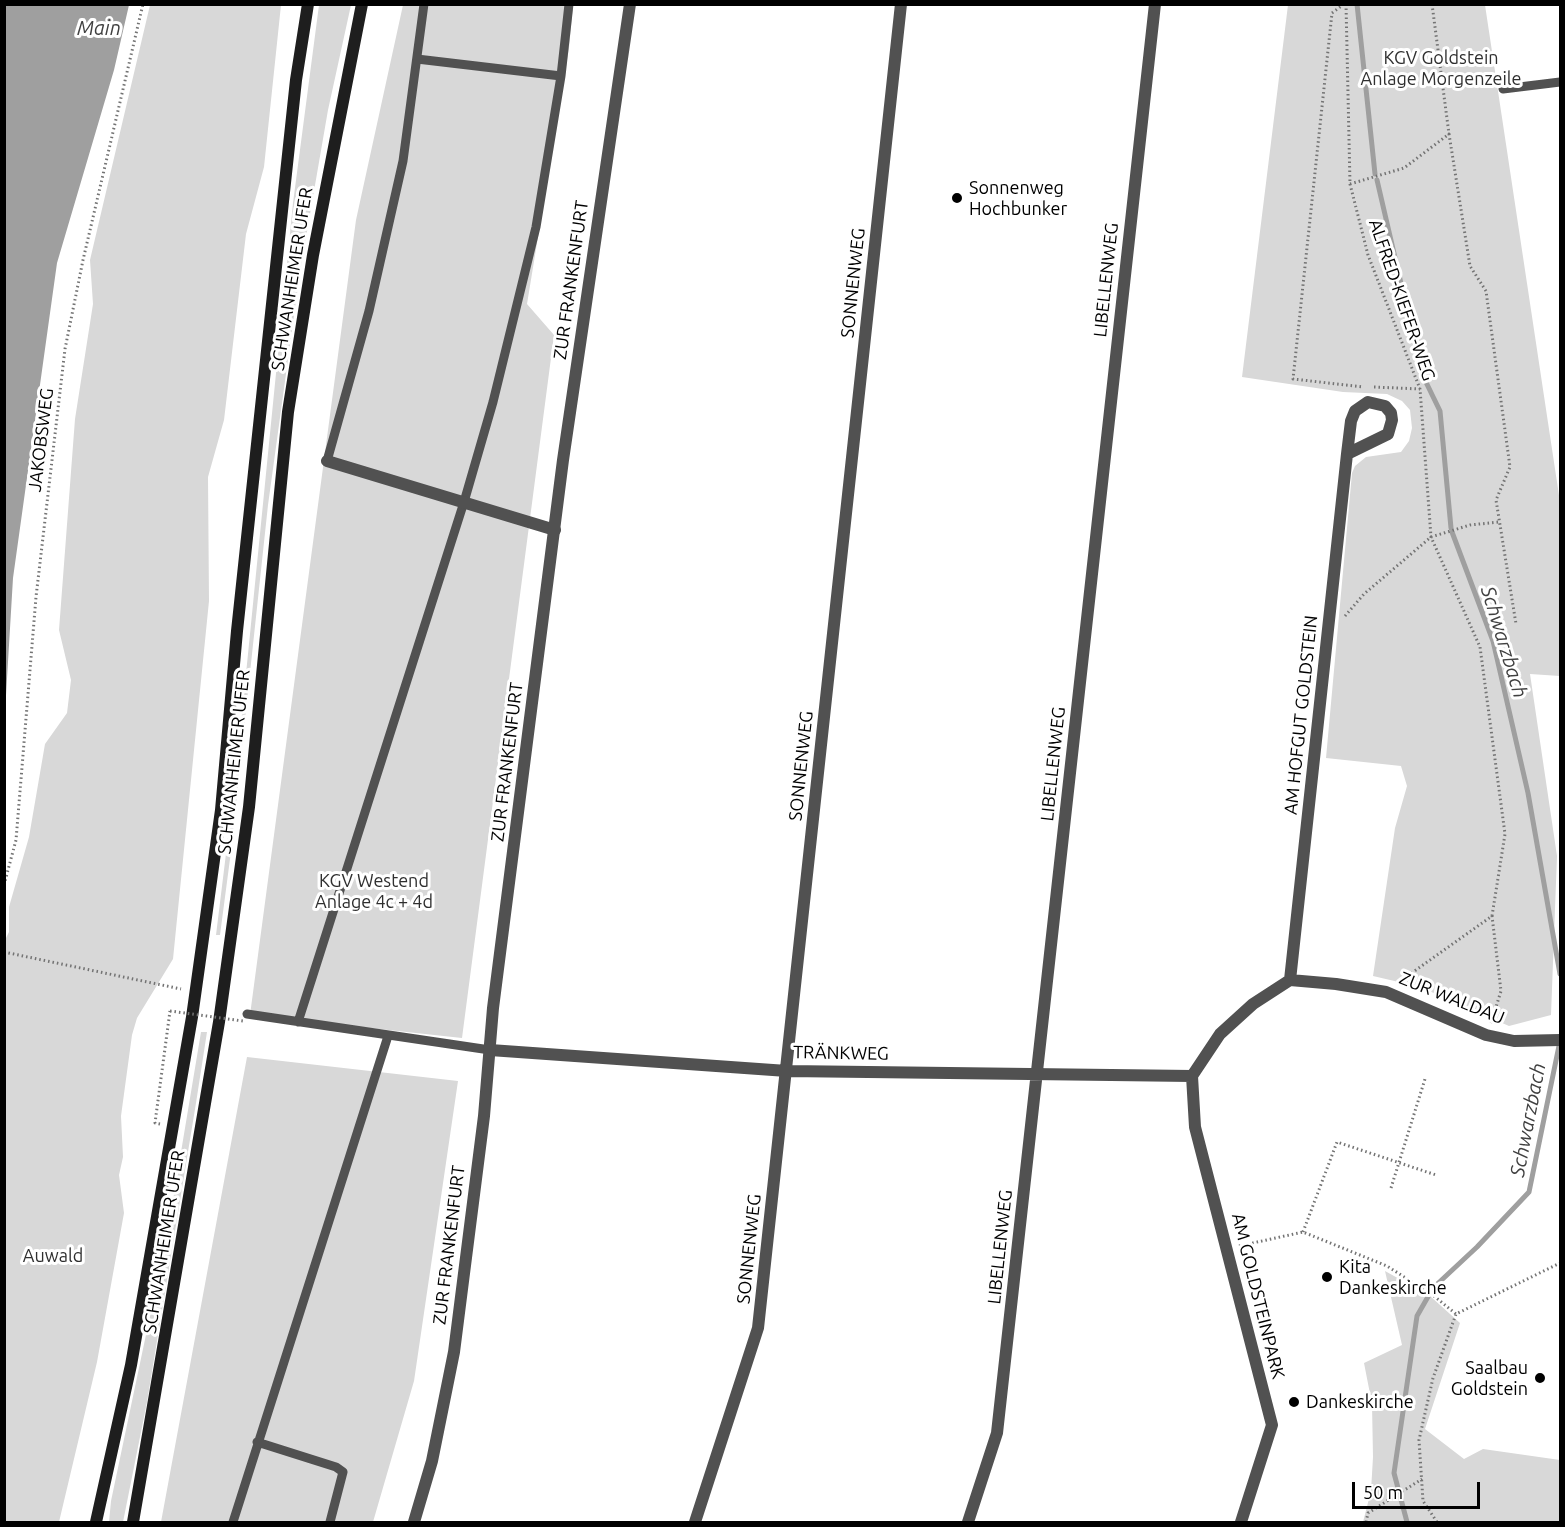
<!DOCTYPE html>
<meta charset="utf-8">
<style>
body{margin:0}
#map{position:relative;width:1565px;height:1527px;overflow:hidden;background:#fff;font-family:Ubuntu,sans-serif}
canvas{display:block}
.frame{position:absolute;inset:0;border:6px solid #000;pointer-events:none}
.scale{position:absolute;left:1352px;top:1482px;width:128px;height:27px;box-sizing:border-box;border:3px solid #000;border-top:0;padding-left:8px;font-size:18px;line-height:21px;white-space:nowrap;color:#000;-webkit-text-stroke:4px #fff;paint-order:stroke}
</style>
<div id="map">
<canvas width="1565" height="1527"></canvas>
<div class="frame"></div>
<div class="scale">50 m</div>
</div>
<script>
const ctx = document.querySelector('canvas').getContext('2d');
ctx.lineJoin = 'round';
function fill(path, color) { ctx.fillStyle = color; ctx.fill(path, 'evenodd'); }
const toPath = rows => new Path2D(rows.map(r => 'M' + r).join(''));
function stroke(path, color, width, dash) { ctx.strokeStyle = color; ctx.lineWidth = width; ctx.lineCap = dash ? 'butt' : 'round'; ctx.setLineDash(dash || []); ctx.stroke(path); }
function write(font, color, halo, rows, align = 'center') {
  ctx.font = font + ' Ubuntu,sans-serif'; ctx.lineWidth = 6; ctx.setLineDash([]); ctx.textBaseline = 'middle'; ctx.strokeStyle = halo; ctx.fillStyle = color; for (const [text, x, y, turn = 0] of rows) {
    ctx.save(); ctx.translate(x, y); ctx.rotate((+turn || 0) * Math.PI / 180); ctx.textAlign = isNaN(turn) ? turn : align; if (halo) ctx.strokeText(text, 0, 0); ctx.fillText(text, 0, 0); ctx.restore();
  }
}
fill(toPath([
 [150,5,281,5,264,167,246,234,224,420,208,477,209,601,173,959,137,1018,132,1035,121,1116,123,1157,119,1175,124,1213,97,1362,59,1522,5,1522,5,940,9,932,9,907,29,837,45,744,67,713,71,680,59,630,75,419,93,304,90,260],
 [319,5,351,5,328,110,300,272,268,505,230,859,220,935,216,935,237,764,293,203],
 [403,5,573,5,569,48,527,304,554,335,462,1038,250,1015,356,220],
 [1326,5,1485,5,1560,502,1560,676,1530,674,1557,856,1551,1015,1509,1026,1420,987,1373,976,1395,828,1407,786,1401,766,1326,758,1352,473,1355,466,1366,457,1401,452,1409,441,1412,428,1410,410,1402,401,1387,394,1343,392,1242,377,1288,5],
 [201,1032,207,1032,196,1103,147,1402,123,1522,109,1522,111,1501,168,1230],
 [247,1057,458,1081,414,1381,373,1522,161,1522],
 [1385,1271,1430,1296,1460,1323,1425,1429,1464,1459,1483,1449,1560,1460,1560,1522,1363,1522,1371,1491,1373,1457,1372,1404,1364,1363,1402,1345]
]), '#d8d8d8');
fill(toPath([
 [5,4,129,5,114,70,57,263,13,578,5,712]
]), '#9f9f9f');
stroke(toPath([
 [1357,4,1375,174],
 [1377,180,1422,374,1440,411,1451,528],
 [1452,532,1493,641,1528,793,1560,974],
 [1407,1522,1394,1473,1417,1316,1433,1288,1477,1247,1529,1192,1560,1041]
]), '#9f9f9f', 5);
stroke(toPath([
 [1344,4,1332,13,1293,379,1364,387],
 [1346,4,1350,184,1368,255,1420,389,1431,537,1480,647,1505,834,1492,916,1399,982],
 [1432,4,1449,134],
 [1350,184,1404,168,1449,134,1470,266,1486,291,1510,467,1496,500,1516,624],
 [1374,387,1420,389],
 [1345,616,1364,594,1431,537,1470,525,1499,522],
 [4,885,16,840,36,597,65,349,83,260,143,4],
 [4,952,181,989],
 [1491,1023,1501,991,1492,916],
 [160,1124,155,1123,170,1011],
 [1391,1188,1425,1079],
 [1303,1232,1337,1142,1436,1175],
 [1239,1246,1303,1232,1387,1266,1434,1296,1456,1314],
 [1366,1522,1368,1513,1422,1479],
 [1437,1522,1423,1501,1419,1440,1433,1378,1456,1314,1560,1263]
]), '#737373', 3, [1.5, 3]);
stroke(toPath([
 [417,59,561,76,569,4],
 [1503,89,1560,82],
 [327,461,369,311,403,161,424,4],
 [247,1014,490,1050],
 [298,1022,464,502,493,402,536,227,561,76],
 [257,1442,336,1467,343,1472,330,1522],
 [233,1522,388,1036]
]), '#515151', 9);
stroke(toPath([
 [327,461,555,530],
 [1290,980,1347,454,1351,421,1355,411,1368,402,1385,406,1391,413,1392,420,1388,434,1347,454],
 [490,1050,787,1071,1192,1076],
 [1192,1076,1195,1127,1272,1425,1241,1522],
 [1192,1076,1220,1034,1253,1004,1290,980,1336,984,1386,992,1486,1035,1514,1041,1560,1040],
 [695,1522,758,1328,901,4],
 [968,1522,997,1433,1155,4]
]), '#515151', 12);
stroke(toPath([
 [414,1522,432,1461,454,1352,484,1116,493,1008,563,460,630,4]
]), '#515151', 12);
stroke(toPath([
 [96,1522,131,1365,192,1017,221,810,237,631,296,80,308,4],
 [133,1522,219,1022,249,807,288,412,313,255,362,4]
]), '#1e1e1e', 12);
stroke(toPath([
 [170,1011,243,1021]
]), '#737373', 3, [1.5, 3]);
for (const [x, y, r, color] of [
 [957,198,6,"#000"],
 [1327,1277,6,"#000"],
 [1540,1378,6,"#000"],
 [1294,1402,6,"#000"]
]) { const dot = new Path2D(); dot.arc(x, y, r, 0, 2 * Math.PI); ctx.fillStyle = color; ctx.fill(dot); stroke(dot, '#fff', 2); }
write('18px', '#2f2f2f', '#fff', [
 ["KGV Goldstein",1441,58],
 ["Anlage Morgenzeile",1441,79],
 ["KGV Westend",374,881],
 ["Anlage 4c + 4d",374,902],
 ["Auwald",53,1256]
]);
write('18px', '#000', '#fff', [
 ["Sonnenweg",969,188],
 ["Hochbunker",969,209],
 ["Kita",1339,1267],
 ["Dankeskirche",1339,1288],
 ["Saalbau",1528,1368,"right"],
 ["Goldstein",1528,1389,"right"],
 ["Dankeskirche",1306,1402]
], 'left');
write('18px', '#000', '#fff', [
 ["SCHWANHEIMER UFER",292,279,-81],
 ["ZUR FRANKENFURT",571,280,-82],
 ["LIBELLENWEG",1106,280,-84],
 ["SONNENWEG",853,283,-84],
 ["ALFRED-KIEFER-WEG",1402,300,71],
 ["JAKOBSWEG",41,440,-83],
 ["AM HOFGUT GOLDSTEIN",1301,715,-84],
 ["SCHWANHEIMER UFER",234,762,-84],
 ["ZUR FRANKENFURT",507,762,-83],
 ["LIBELLENWEG",1053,764,-84],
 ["SONNENWEG",801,766,-84],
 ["ZUR WALDAU",1452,998,22],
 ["TRÄNKWEG",841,1053,1],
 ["SCHWANHEIMER UFER",164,1242,-81],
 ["ZUR FRANKENFURT",449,1245,-83],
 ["LIBELLENWEG",1000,1247,-84],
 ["SONNENWEG",749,1249,-84],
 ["AM GOLDSTEINPARK",1258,1296,76]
]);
write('italic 20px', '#404040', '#fff', [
 ["Main",99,28],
 ["Schwarzbach",1504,642,73],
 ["Schwarzbach",1528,1120,-79]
]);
</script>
